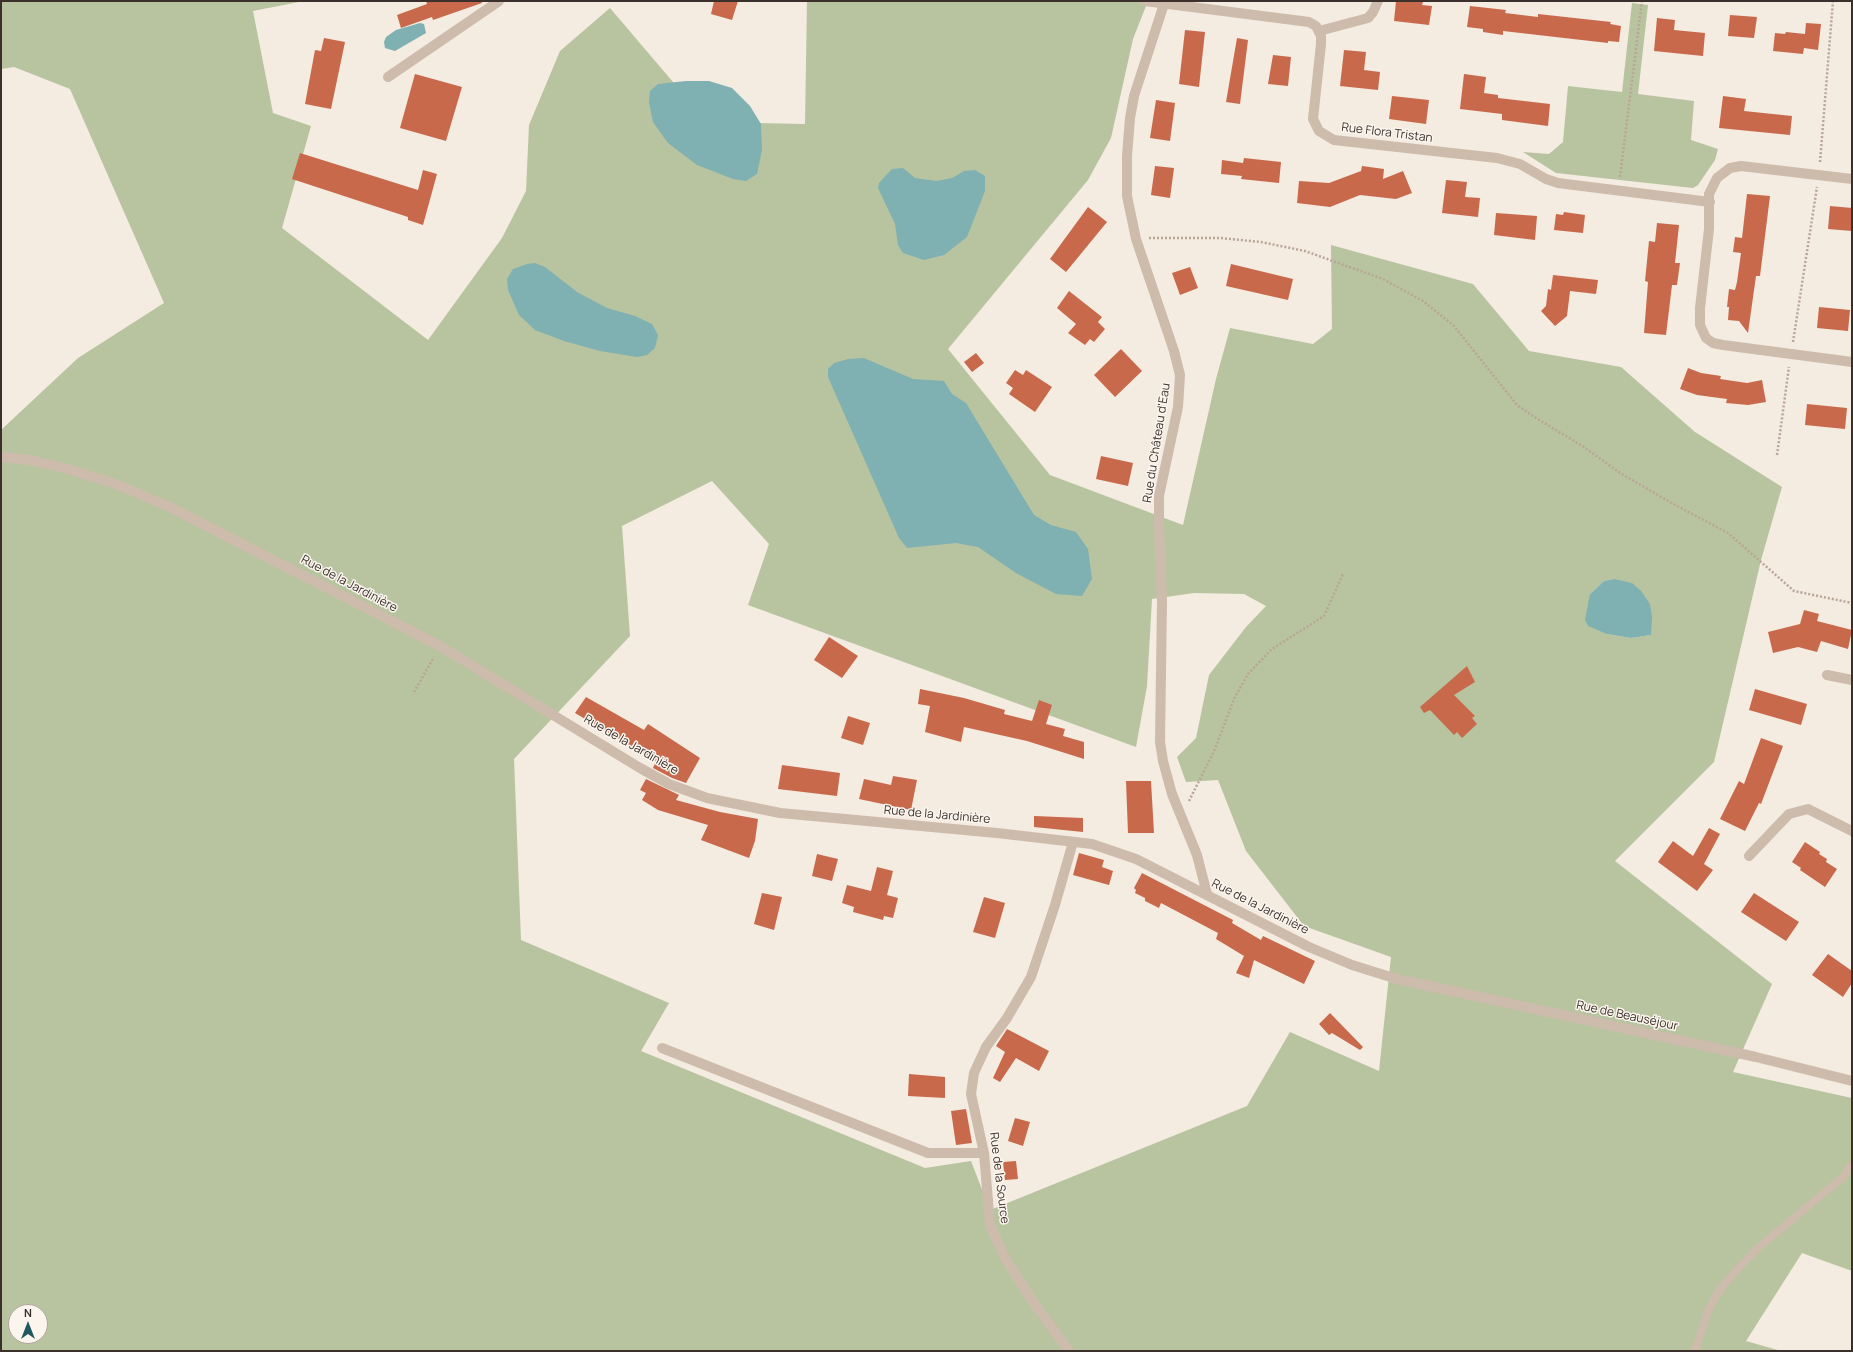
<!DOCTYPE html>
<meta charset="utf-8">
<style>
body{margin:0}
#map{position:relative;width:1853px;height:1352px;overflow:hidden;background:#f4ebe1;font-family:Manrope,sans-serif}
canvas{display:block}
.frame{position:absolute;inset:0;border:2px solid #3b302b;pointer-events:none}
.north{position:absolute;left:8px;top:1304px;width:40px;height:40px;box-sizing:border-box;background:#fbf5ee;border:1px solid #aea6a0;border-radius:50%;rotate:0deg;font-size:11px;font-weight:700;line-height:16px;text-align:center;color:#3b302b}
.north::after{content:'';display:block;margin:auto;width:14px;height:18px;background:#1f5a5e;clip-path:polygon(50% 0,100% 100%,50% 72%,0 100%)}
</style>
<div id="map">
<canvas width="1853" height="1352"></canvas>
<div class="frame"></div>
<div class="north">N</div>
</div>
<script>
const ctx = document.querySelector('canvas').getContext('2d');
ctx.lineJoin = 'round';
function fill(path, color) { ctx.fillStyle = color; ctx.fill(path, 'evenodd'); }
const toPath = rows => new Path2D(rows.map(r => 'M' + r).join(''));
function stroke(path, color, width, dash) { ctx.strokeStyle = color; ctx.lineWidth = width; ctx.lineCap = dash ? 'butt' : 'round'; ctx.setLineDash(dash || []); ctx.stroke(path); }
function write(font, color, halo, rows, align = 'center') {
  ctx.font = font + ' Manrope,sans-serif'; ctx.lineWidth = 3; ctx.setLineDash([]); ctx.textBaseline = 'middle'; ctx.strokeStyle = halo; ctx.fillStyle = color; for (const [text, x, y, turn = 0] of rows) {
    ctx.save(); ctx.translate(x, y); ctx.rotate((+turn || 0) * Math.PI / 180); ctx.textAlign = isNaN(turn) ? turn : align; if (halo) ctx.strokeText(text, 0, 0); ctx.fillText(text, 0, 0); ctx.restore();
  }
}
fill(toPath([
 [1,1,304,1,253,11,273,113,311,126,282,228,428,340,502,238,526,191,529,125,560,51,610,8,707,122,805,124,807,1,1148,1,1133,39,1111,138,1088,180,948,349,1050,475,1183,525,1216,379,1230,328,1313,344,1332,329,1331,245,1473,284,1529,351,1621,367,1695,432,1782,487,1761,560,1714,762,1615,861,1772,984,1733,1072,1852,1098,1852,1271,1802,1253,1746,1341,1781,1351,1,1351,1,430,78,358,164,303,70,89,14,67,1,69],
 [712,481,769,544,748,605,1136,747,1147,686,1152,599,1194,593,1244,594,1266,606,1246,627,1209,675,1196,738,1177,757,1186,782,1218,780,1246,851,1304,926,1391,957,1379,1071,1290,1032,1247,1106,990,1210,971,1161,925,1168,641,1051,669,1003,521,940,514,759,630,636,622,526],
 [1614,579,1651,635,1631,638,1607,634,1590,594,1604,581],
 [16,1312,40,1312,40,1336,16,1336],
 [1632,3,1648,5,1638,94,1694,101,1691,140,1718,149,1715,160,1698,185,1693,188,1556,173,1523,152,1549,154,1563,142,1568,86,1622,92]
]), '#b8c4a0');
fill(toPath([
 [420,23,424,24,426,33,395,51,385,48,384,42,386,37,396,30],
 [686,81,709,81,732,88,750,106,761,124,762,150,757,174,746,181,733,179,697,165,668,143,653,122,649,102,650,91,658,84],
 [903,168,915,178,937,181,952,178,964,171,975,170,985,176,985,191,967,237,944,255,924,260,903,253,898,245,895,224,878,188,879,183,892,169],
 [535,263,545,267,577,292,607,308,635,316,652,324,658,335,655,348,647,355,637,357,600,351,564,341,535,330,519,315,508,290,507,279,513,269,527,264],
 [864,358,913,379,944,381,952,394,966,403,1034,515,1051,525,1076,532,1088,549,1092,579,1082,596,1056,594,1016,573,978,547,956,543,907,548,899,538,828,377,828,369,834,363,848,359],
 [1614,579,1632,583,1641,591,1650,604,1652,617,1651,635,1631,638,1607,634,1588,626,1585,620,1590,594,1604,581]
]), '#7fb0b2');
fill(toPath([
 [426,1,482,1,482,3,433,20,432,17,401,28,397,15,427,4],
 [714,1,738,1,732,20,711,14],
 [1396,1,1423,2,1422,5,1432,6,1429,25,1394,21],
 [1470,6,1506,10,1505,13,1538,17,1538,14,1611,22,1610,24,1621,26,1619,42,1608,41,1608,43,1503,31,1503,35,1483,32,1483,29,1467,27],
 [1730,15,1757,17,1754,38,1728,36],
 [1657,18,1675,20,1674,30,1705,33,1703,56,1654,51],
 [1806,23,1821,24,1818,50,1804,48,1803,54,1773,51,1775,33,1785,34,1786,32,1805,34],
 [1185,30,1205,32,1199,87,1179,84],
 [324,38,345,42,331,109,305,104,315,50,321,51],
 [1237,38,1248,40,1240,104,1226,102],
 [1344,50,1366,52,1364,70,1380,72,1378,90,1340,86],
 [1273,55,1291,57,1288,86,1268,84],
 [415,74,462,87,446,141,400,128],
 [1464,74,1486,77,1484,93,1498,95,1498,98,1550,104,1548,126,1502,120,1502,114,1460,109],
 [1392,96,1429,100,1426,124,1389,119],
 [1723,96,1746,99,1744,111,1792,116,1790,135,1719,128],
 [1156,100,1175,103,1170,141,1150,138],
 [300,153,418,190,423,170,437,174,423,225,408,220,408,217,292,179],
 [1244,158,1281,162,1279,183,1241,179,1242,176,1221,174,1222,160,1243,163],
 [1155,166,1174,168,1170,198,1151,195],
 [1362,166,1384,169,1383,179,1403,171,1412,193,1396,199,1360,195,1330,207,1297,203,1299,181,1329,183,1361,171],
 [1446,180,1467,182,1465,197,1480,198,1478,217,1442,213],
 [1747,194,1770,196,1760,276,1756,276,1748,333,1739,321,1728,320,1729,307,1727,307,1729,289,1735,290,1737,282,1741,253,1733,252,1735,237,1742,238],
 [1830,206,1852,208,1852,231,1828,229],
 [1088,207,1107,222,1066,272,1050,259],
 [1564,212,1585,215,1583,233,1554,230,1556,214,1563,215],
 [1496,213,1537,216,1535,240,1494,235],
 [1657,223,1679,225,1675,263,1680,263,1677,285,1672,285,1666,335,1644,333,1648,282,1645,281,1649,241,1655,242],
 [1231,264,1293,279,1288,300,1226,286],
 [1190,267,1198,288,1180,295,1172,273],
 [1553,275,1598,280,1596,294,1570,291,1567,316,1555,326,1541,311,1546,306,1548,289,1551,290],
 [1069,291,1102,317,1098,322,1105,329,1094,342,1090,339,1085,345,1068,333,1076,324,1057,308],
 [1819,307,1850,310,1848,331,1817,328],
 [1121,349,1142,371,1115,397,1094,375],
 [976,353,984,363,972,372,964,362],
 [1688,368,1701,373,1721,376,1720,379,1747,383,1762,380,1766,402,1748,405,1726,403,1727,399,1697,395,1680,389],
 [1015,370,1023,375,1026,370,1052,387,1035,412,1009,394,1013,388,1006,383],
 [1807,404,1847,408,1845,429,1805,425],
 [1101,456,1133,463,1128,486,1096,479],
 [1804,610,1819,614,1817,621,1852,630,1848,649,1821,641,1817,652,1798,647,1773,653,1768,632,1800,624],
 [829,637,858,656,842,678,814,660],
 [1467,666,1475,682,1454,695,1475,716,1472,718,1477,724,1462,738,1457,732,1454,735,1430,710,1424,713,1420,707],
 [920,689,964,698,1005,710,1004,714,1032,721,1039,700,1052,705,1046,724,1065,729,1063,736,1084,742,1084,759,1027,741,964,727,961,742,925,732,930,706,918,704],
 [1755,689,1807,704,1801,725,1749,710],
 [586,697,644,730,648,724,700,758,686,783,672,778,653,768,656,761,575,713],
 [848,716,870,723,863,745,841,738],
 [1761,738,1783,746,1761,804,1759,803,1745,831,1720,819,1739,781,1744,784],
 [782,765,840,773,837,796,778,789],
 [893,776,917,780,911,810,859,799,864,779,891,785],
 [646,779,679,795,676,800,720,812,758,819,755,841,749,858,701,840,708,825,658,810,642,800,646,793,640,790],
 [1126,781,1151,781,1154,833,1128,833],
 [1034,816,1083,818,1083,832,1034,827],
 [1709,828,1720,834,1704,864,1713,870,1697,891,1658,862,1673,841,1693,856],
 [1805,842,1820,852,1819,854,1827,859,1826,862,1837,869,1825,887,1800,870,1801,868,1792,862],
 [1079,853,1104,860,1102,867,1113,871,1109,885,1073,875],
 [817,854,838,859,832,881,812,876],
 [877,867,893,871,887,895,898,898,893,918,884,916,883,920,853,912,854,907,842,903,847,885,871,891],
 [1142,873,1233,920,1232,923,1261,940,1263,936,1315,961,1304,984,1254,960,1249,978,1236,973,1244,956,1216,939,1218,933,1161,903,1159,908,1145,901,1145,898,1135,893,1136,890,1134,888],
 [762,893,782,897,774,930,754,924],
 [1754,893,1799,922,1786,941,1741,912],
 [984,897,1005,903,995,938,973,932],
 [1828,954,1852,971,1852,983,1843,997,1812,975],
 [1330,1013,1363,1047,1360,1050,1332,1033,1329,1035,1319,1024],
 [1007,1029,1049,1051,1039,1071,1016,1058,1000,1082,993,1078,1005,1052,996,1046],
 [909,1074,945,1077,945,1098,908,1096],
 [966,1109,972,1143,956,1145,951,1111],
 [1015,1118,1030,1122,1023,1146,1008,1141],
 [1016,1161,1018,1179,1005,1180,1003,1162]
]), '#c8694b');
stroke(toPath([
 [1820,162,1833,1],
 [1620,177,1642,1],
 [1149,238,1220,238,1261,242,1305,251,1383,279,1423,301,1454,326,1517,405,1536,418,1584,447,1620,473,1677,506,1728,533,1794,591,1852,603],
 [1793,342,1817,187],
 [1777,455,1789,367],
 [414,692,434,657],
 [1189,801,1215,749,1234,699,1248,674,1272,649,1324,616,1343,574]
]), '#b9a596', 2.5, [2, 2]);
stroke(toPath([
 [1695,1351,1708,1311,1719,1291,1733,1274,1758,1248,1843,1177,1852,1165]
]), '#cdbbac', 8);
stroke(toPath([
 [1145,1,1309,22,1316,26,1321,36,1321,44,1313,119,1319,131,1334,140,1497,158,1520,164,1546,179,1558,183,1710,202],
 [1165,1,1134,96,1130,118,1127,156,1127,196,1136,239,1174,351,1180,375,1178,407,1159,496,1159,526,1162,602,1160,742,1163,761,1172,794,1197,855,1207,894],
 [1319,31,1368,18,1373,12,1378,1],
 [388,77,499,1],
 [1852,179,1741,166,1730,168,1717,178,1709,194,1709,229,1700,308,1700,325,1706,338,1713,343,1723,345,1852,362],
 [1827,675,1852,680],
 [1749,856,1789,814,1808,809,1852,831],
 [662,1048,928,1153,984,1153],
 [1069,1351,1036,1306,1005,1258,990,1225,984,1153,971,1094,974,1073,986,1047,1007,1018,1031,977,1055,905,1073,842]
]), '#cdbbac', 10);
stroke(toPath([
 [1,457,30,460,68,469,113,483,168,506,440,646,640,768,669,784,707,798,780,813,997,833,1092,844,1136,859,1309,947,1352,965,1397,979,1756,1057,1852,1081]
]), '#cdbbac', 10);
write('12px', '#3b302b', '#fbf5ee', [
 ["Rue Flora Tristan",1387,133,7],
 ["Rue du Château d'Eau",1157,443,-81],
 ["Rue de la Jardinière",349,584,28],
 ["Rue de la Jardinière",631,745,30],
 ["Rue de la Jardinière",937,815,5],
 ["Rue de la Jardinière",1260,907,27],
 ["Rue de Beauséjour",1627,1016,12],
 ["Rue de la Source",999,1178,83]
]);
</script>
